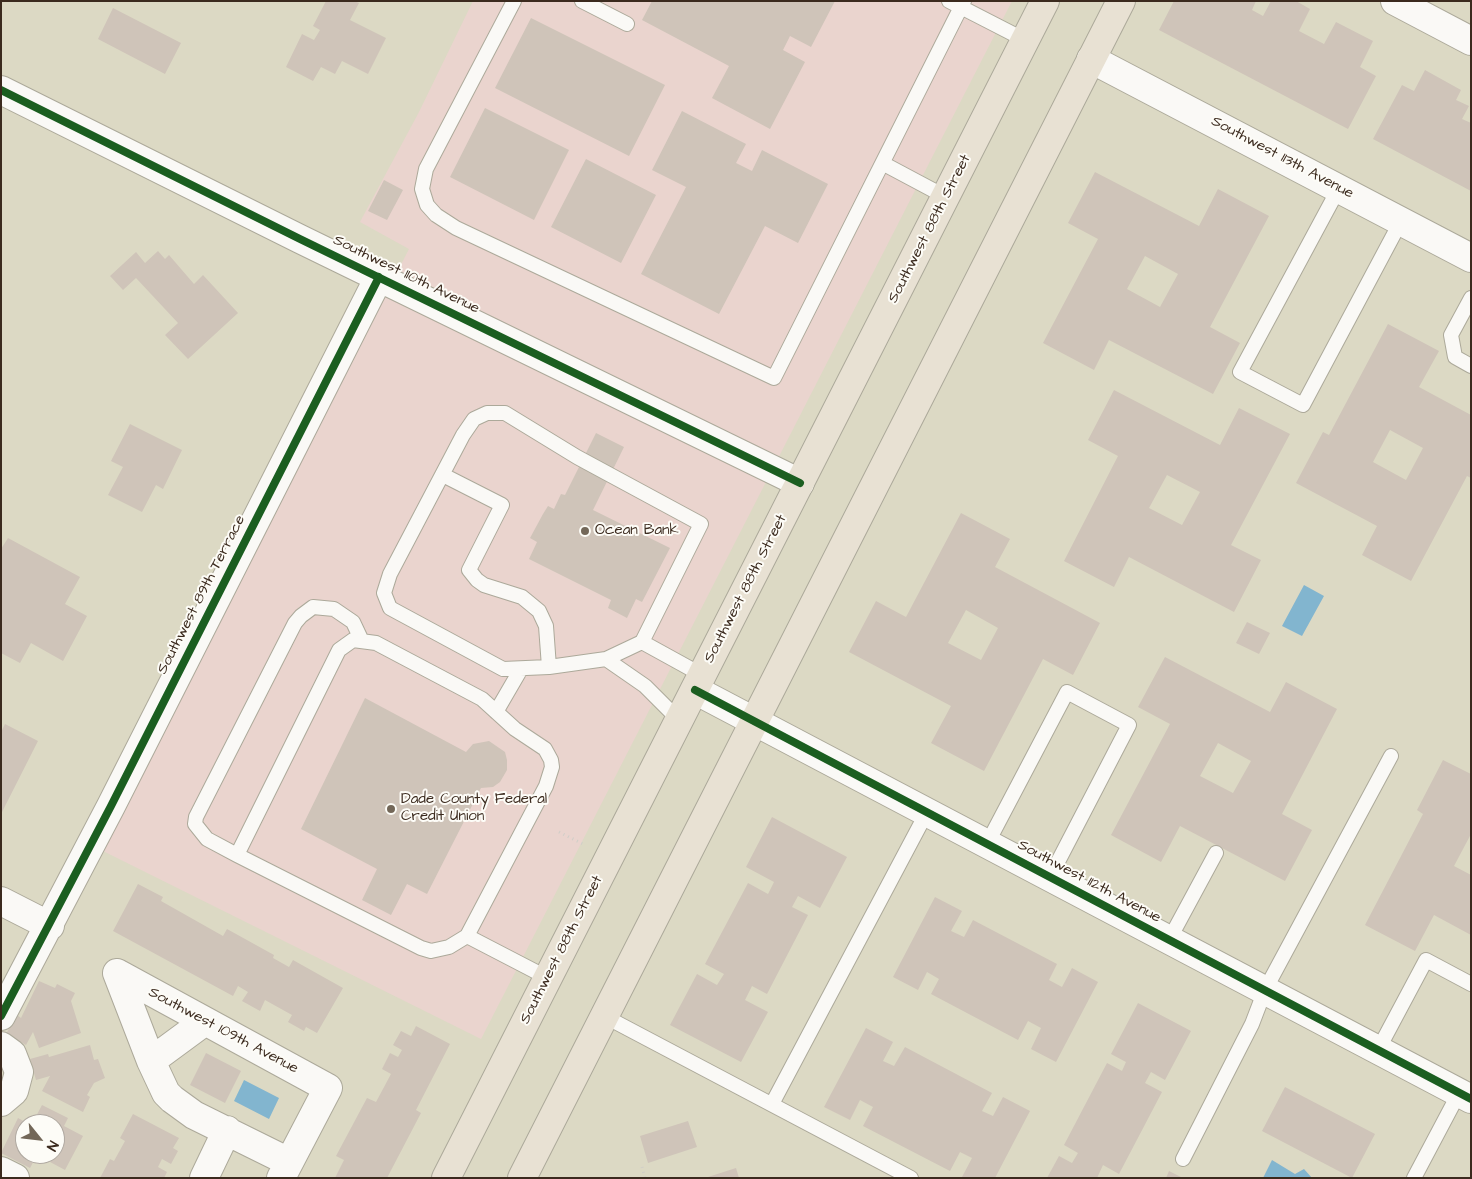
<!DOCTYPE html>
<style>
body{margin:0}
#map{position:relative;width:1472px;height:1179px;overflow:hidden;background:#dcd9c4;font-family:"Architects Daughter",sans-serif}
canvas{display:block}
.frame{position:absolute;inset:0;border:2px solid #3b2a1e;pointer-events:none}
.north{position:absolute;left:15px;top:1114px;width:50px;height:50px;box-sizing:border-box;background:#fdfcf7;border:1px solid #afa8a0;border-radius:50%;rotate:119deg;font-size:14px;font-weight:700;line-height:20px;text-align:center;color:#3b2a1e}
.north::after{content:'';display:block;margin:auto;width:18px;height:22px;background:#736758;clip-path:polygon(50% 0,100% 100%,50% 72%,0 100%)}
</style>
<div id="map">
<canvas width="1472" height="1179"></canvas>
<div class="frame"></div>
<div class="north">N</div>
</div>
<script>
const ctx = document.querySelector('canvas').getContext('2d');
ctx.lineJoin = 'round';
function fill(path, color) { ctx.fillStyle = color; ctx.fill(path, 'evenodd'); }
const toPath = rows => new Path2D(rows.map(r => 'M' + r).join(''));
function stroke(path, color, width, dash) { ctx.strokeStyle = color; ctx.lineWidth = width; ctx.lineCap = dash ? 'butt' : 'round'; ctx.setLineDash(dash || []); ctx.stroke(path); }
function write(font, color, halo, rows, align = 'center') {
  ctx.font = font + ' "Architects Daughter",sans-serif'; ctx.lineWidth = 4; ctx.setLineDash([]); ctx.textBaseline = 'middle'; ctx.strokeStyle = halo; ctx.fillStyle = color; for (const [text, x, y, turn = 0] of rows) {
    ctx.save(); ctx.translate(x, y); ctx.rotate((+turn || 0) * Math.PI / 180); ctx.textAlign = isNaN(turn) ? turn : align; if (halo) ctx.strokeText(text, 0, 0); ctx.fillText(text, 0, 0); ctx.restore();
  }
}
fill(toPath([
 [473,1,1012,1,481,1039,101,850,409,249,360,222,419,112]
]), '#ead4ce');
fill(toPath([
 [1304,585,1324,596,1302,636,1282,626],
 [244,1080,279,1098,269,1119,234,1101],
 [1272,1160,1295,1174,1304,1169,1312,1178,1263,1178]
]), '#82b5cf');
fill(toPath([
 [326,1,354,1,359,3,350,20,386,38,368,74,342,61,335,74,321,67,313,81,286,67,302,34,314,40,320,30,313,26],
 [652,1,835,1,811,47,790,36,783,50,805,62,770,129,712,98,729,66,642,20],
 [1174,1,1256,1,1252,10,1263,16,1271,1,1296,1,1310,9,1299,31,1324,44,1336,22,1373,41,1360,67,1376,76,1348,129,1159,30],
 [113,8,181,43,165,74,98,39],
 [531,18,665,85,629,156,495,88],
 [1425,70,1461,90,1456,100,1469,106,1462,119,1471,123,1471,191,1373,139,1402,85,1414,91],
 [485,108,569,150,534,220,450,177],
 [682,111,746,144,736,163,752,171,762,150,828,184,798,243,765,226,719,314,641,274,686,187,652,170],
 [586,159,656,195,621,263,551,227],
 [1095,172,1199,226,1218,189,1269,216,1210,327,1240,343,1213,394,1109,340,1094,370,1043,343,1098,239,1068,223],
 [1145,256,1178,274,1160,307,1127,289],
 [384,180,403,190,387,220,368,211],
 [158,251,165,259,169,255,194,284,203,275,238,313,188,359,165,335,178,323,136,278,123,290,110,276,136,252,145,263],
 [1388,324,1439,351,1419,387,1471,415,1471,478,1467,476,1411,581,1362,555,1377,526,1296,483,1323,432,1329,435],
 [1390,430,1423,448,1406,480,1373,462],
 [1114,390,1220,445,1239,408,1290,434,1231,545,1261,560,1234,612,1129,557,1114,587,1064,561,1118,456,1088,440],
 [1167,475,1200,492,1182,525,1149,508],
 [130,424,182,450,163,489,156,485,142,512,108,495,123,467,111,461],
 [596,433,624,447,593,510,670,548,642,602,636,599,627,618,608,608,611,600,529,559,537,542,530,538,543,514,548,506,554,509,561,494,565,495],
 [961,513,1010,539,995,567,1100,623,1073,675,1043,659,984,771,931,743,951,706,849,652,876,601,906,617],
 [966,610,998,628,981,660,948,643],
 [8,538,80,577,65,604,87,616,63,661,31,643,20,663,1,653,1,549],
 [1247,622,1270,633,1259,654,1236,643],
 [1165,657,1270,712,1286,682,1337,709,1282,814,1312,830,1285,881,1180,826,1161,862,1111,835,1170,724,1138,707],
 [1218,743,1251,761,1233,793,1200,776],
 [365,698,466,752,473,744,489,741,505,752,507,760,507,770,500,782,493,787,481,788,427,894,407,884,391,915,362,900,377,869,301,829],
 [5,724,38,741,1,814,1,732],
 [1443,760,1471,774,1471,834,1454,866,1471,875,1471,935,1434,915,1415,951,1365,925,1423,814,1417,810],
 [772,817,847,857,820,908,798,896,792,907,808,915,767,994,752,986,745,1000,768,1012,741,1062,670,1025,697,974,717,985,724,974,705,964,748,883,768,894,774,882,746,867],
 [138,884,163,897,161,901,223,936,227,929,274,955,273,958,289,967,293,960,343,988,317,1033,306,1027,304,1031,288,1022,292,1015,265,1000,260,1011,242,1001,248,992,238,986,233,996,113,931],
 [935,897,962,911,951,931,964,937,973,920,1057,964,1049,980,1062,987,1072,968,1098,982,1056,1062,1031,1049,1041,1028,1028,1021,1018,1040,931,994,939,979,927,972,918,990,893,977],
 [39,981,55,988,57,984,75,993,71,1001,81,1033,39,1048,33,1032,26,1045,6,1034,17,1015,21,1018],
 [1138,1003,1191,1031,1165,1080,1151,1072,1145,1083,1162,1092,1119,1174,1103,1165,1097,1178,1047,1178,1059,1156,1072,1163,1078,1153,1064,1145,1107,1063,1122,1071,1126,1062,1111,1054],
 [416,1026,450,1044,416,1110,421,1113,387,1178,335,1178,344,1160,336,1156,367,1098,376,1102,391,1074,382,1069,390,1053,398,1057,402,1050,393,1045,401,1031,411,1036],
 [866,1028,893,1042,883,1061,894,1066,905,1047,992,1093,982,1111,993,1116,1003,1097,1030,1111,995,1178,962,1177,972,1158,960,1152,950,1171,863,1126,873,1107,860,1100,850,1120,824,1107],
 [90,1045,94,1060,98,1059,105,1078,94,1083,87,1095,90,1097,83,1112,42,1091,50,1076,36,1080,30,1059,48,1054,49,1057],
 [206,1053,241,1071,225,1103,190,1085],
 [1285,1087,1375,1134,1352,1178,1262,1131],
 [42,1105,68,1118,64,1126,83,1136,65,1170,37,1155,30,1168,1,1153,18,1118,29,1124,25,1124,25,1154,55,1154,55,1124,32,1124],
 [133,1114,179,1138,173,1148,178,1151,171,1164,162,1159,158,1167,167,1172,164,1178,100,1178,110,1159,114,1161,125,1141,120,1138],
 [688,1121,697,1147,648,1163,640,1136],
 [736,1168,739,1178,708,1178,708,1177],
 [1169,1171,1183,1178,1166,1178]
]), '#cfc4b9');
const service = toPath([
 [514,1,426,169,422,189,427,205,436,215,456,228,774,378,964,1],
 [582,1,627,24],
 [949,1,1025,40],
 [884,164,946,197],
 [1339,188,1240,372,1303,405,1401,221],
 [1471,298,1451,335,1455,357,1471,366],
 [443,475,502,505,469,570,477,580,484,585,522,597,539,611,546,626,549,667],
 [642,642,701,524,577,457,505,413,487,413,474,419,463,435,390,574,384,593,390,608,503,669,549,667,606,659,642,642,702,675],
 [606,659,645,686,679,720],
 [496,712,521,669],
 [987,844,1067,692,1129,725,1050,877],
 [237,855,339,650,353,640,376,643,482,699,515,729,545,749,551,760,552,767,546,786,467,936,449,947,431,951,421,948,237,855,207,839,195,824,196,817,295,623,301,616,313,607,334,609,353,622,361,639],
 [467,936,548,978],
 [1169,940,1216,853],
 [604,1016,911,1178],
 [1378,1050,1426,960,1471,984],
 [772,1104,927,812],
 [1183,1159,1252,1024,1265,990,1391,756],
 [1414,1178,1459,1093]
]);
const minor = toPath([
 [1395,1,1471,41],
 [1091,59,1471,258],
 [1,90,300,239,800,483],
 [695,690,1471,1099],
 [1,901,50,926],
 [117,973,328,1088,281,1178],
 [117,973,151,1061,166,1093,172,1099,194,1115,289,1162],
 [1,1016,111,806,379,277],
 [1,1046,12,1054,19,1072,14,1091,1,1102],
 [151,1061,204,1022],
 [1,1171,15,1178],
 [204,1178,227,1130]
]);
const primary = toPath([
 [446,1178,1045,1],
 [522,1178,1121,1]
]);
stroke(service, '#aca99a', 16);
stroke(minor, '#aca99a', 30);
stroke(primary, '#aca99a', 30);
stroke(toPath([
 [559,832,585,845],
 [642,1167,645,1178]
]), '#d0cec8', 3, [1, 4]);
stroke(service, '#faf9f6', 14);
stroke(minor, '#faf9f6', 28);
stroke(primary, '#e8e1d3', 28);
stroke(toPath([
 [1,90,300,239,800,483],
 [695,690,1471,1099],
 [1,1016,111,806,379,277]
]), '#1b5e20', 8);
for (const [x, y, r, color] of [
 [585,531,5,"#736758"],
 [391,809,5,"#736758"]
]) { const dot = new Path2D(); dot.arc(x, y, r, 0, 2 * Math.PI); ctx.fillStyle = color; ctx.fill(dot); stroke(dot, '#fdfcf7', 2); }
write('15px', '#3b2a1e', '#fdfcf7', [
 ["Southwest 113th Avenue",1282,158,28],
 ["Southwest 88th Street",930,229,-63],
 ["Southwest 110th Avenue",406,275,26],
 ["Southwest 88th Street",746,589,-63],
 ["Southwest 89th Terrace",202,595,-63],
 ["Southwest 112th Avenue",1089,882,28],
 ["Southwest 88th Street",562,950,-63],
 ["Southwest 109th Avenue",223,1031,28]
]);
write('15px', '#3b2a1e', '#fdfcf7', [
 ["Ocean Bank",595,531],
 ["Dade County Federal",401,800],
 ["Credit Union",401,817]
], 'left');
</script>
